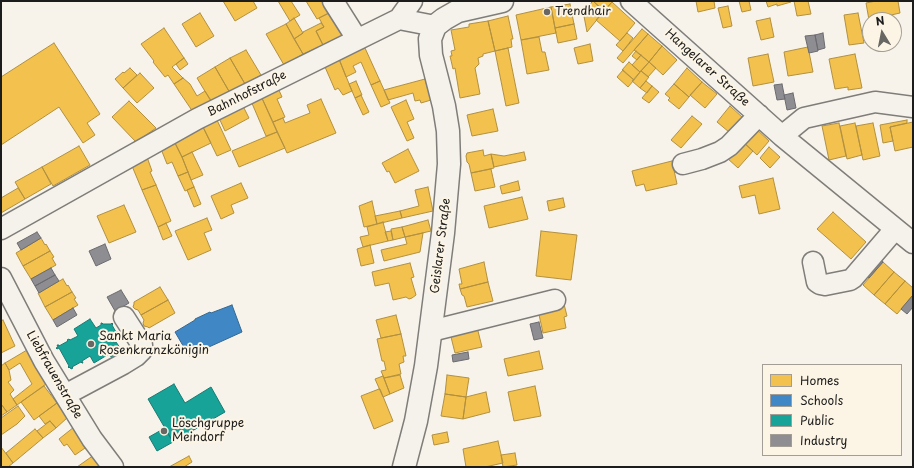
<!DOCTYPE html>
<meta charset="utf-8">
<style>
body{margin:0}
#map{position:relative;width:914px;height:468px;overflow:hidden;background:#f7f3ea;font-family:"Playpen Sans",sans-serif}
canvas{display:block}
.frame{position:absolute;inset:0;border:2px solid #1c1c1c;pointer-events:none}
.legend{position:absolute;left:762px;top:364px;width:140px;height:92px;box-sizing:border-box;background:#fcf5e5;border:1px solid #a29e95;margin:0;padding:5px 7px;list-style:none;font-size:12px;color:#1c1c1c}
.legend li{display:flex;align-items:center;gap:8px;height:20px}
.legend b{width:20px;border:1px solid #a29e95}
.north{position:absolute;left:862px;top:12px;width:40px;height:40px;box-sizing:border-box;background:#fcf5e5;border:1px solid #a29e95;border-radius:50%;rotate:350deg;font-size:11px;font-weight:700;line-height:16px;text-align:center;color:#1c1c1c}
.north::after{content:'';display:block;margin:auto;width:14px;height:18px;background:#696764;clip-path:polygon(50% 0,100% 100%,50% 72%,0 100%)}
</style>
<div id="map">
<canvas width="914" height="468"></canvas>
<div class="frame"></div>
<ul class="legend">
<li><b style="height:11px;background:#f2c14e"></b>Homes</li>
<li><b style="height:11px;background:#3f88c5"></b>Schools</li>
<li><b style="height:11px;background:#17a398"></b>Public</li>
<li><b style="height:11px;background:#8d8d92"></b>Industry</li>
</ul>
<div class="north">N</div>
</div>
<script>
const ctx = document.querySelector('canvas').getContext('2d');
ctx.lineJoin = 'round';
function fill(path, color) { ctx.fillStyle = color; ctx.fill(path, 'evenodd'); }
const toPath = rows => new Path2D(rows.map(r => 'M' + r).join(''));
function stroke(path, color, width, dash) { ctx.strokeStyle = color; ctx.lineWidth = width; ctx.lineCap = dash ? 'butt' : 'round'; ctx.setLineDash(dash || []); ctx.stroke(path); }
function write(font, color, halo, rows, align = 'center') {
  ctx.font = font + ' "Playpen Sans",sans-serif'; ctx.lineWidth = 4; ctx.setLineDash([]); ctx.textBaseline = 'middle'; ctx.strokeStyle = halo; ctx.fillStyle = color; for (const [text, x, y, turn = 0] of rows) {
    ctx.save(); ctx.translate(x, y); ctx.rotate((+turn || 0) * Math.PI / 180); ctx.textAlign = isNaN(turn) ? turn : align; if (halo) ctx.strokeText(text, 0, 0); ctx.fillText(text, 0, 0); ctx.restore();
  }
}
const homes = toPath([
 [223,1,253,1,257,8,235,21,223,1],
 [278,1,291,1,300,15,290,21,278,1],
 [306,1,327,1,333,11,317,19,306,1],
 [593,1,610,1,612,2,604,11,593,1],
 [593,1,604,11,587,32,583,11,593,1],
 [696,1,714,1,715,8,698,12,696,1],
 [739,1,749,1,751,10,742,12,739,1],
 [766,1,791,1,791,2,777,6,777,4,768,7,766,1],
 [794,1,808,1,811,14,797,16,794,1],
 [876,1,898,1,900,13,869,20,866,3,876,1],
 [612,2,635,23,620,41,596,20,612,2],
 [570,4,574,24,555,28,551,7,570,4],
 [728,6,732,26,723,28,718,8,728,6],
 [551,7,556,33,521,40,516,15,551,7],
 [333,11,345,34,323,45,316,31,324,27,319,18,333,11],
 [200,13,214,36,196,47,182,24,200,13],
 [858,13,864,43,849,45,844,15,858,13],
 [508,16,513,39,511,39,512,47,495,51,488,21,508,16],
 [294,18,303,33,294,39,286,24,294,18],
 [770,18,774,37,761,40,756,21,770,18],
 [488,21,495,51,483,54,483,56,478,58,479,64,475,68,480,94,460,98,455,68,453,69,450,56,452,56,451,51,455,50,451,30,469,27,469,24,488,21],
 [321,23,324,27,316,31,323,45,303,54,294,39,303,33,303,32,321,23],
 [286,24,303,54,284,65,266,34,286,24],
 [574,24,577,39,558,43,555,28,574,24],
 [164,28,184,58,172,67,183,78,174,84,168,75,165,77,153,62,154,61,141,44,164,28],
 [642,29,648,34,623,63,617,58,642,29],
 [627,33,633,38,623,51,616,45,627,33],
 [648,34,662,46,649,62,634,50,648,34],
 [539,37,542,52,545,52,549,70,527,74,521,40,539,37],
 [54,43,100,114,87,123,95,135,83,143,59,107,1,145,1,77,54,43],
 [590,44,593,61,578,64,574,48,590,44],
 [662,46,677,60,663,75,649,62,662,46],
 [808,47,813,72,788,76,784,52,808,47],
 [365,48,380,81,371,85,361,62,353,66,356,72,346,77,339,59,365,48],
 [508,48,519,103,506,106,495,51,508,48],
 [246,50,261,75,245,84,230,58,246,50],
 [636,51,641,55,637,60,632,56,636,51],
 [768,54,774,82,753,86,748,58,768,54],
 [855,54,862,88,848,90,848,87,835,89,829,59,855,54],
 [641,55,649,62,640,72,632,65,641,55],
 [184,58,188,64,180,70,176,64,184,58],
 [230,58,245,84,230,93,215,67,230,58],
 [339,59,352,91,343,95,338,88,335,90,325,67,339,59],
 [629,62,640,72,634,80,622,70,629,62],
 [649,62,656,68,648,77,641,71,649,62],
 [215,67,230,93,212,103,197,78,215,67],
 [130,68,137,75,123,88,115,79,123,72,124,73,130,68],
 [687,68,702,82,689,97,674,84,687,68],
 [623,70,634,80,628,87,617,77,623,70],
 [641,71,649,77,640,88,632,81,641,71],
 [140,73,154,88,137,103,123,88,140,73],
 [183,78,190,84,197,96,205,91,212,102,193,112,174,84,183,78],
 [425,79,431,100,421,103,420,100,415,101,413,93,388,100,384,90,425,79],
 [356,81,362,95,355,98,349,84,356,81],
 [380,81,390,103,381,107,371,85,380,81],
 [646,81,652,86,647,93,640,88,646,81],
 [702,82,717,94,705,108,690,95,702,82],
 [674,84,689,97,679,109,668,100,670,98,665,94,674,84],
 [652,86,659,92,649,103,642,98,652,86],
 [278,88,282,97,277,99,285,117,273,122,261,96,278,88],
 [361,95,369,112,363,115,355,98,361,95],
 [261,96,277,132,266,136,251,101,261,96],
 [321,99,336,133,287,153,273,122,283,118,285,123,310,113,307,105,321,99],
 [406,100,414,119,407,122,414,138,407,141,391,107,406,100],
 [129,101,156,128,136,142,112,117,129,101],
 [243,106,249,118,225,131,219,118,243,106],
 [730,106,742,117,729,132,717,122,730,106],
 [493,109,498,131,472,136,467,115,493,109],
 [692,116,702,124,681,148,671,140,692,116],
 [217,120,231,150,217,156,203,127,217,120],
 [907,120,907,123,890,127,893,141,883,143,880,125,907,120],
 [913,122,913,147,895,151,890,127,913,122],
 [839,123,846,156,829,160,822,126,839,123],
 [855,123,862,155,847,159,840,126,855,123],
 [873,123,880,156,863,160,856,126,873,123],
 [203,127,211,143,182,157,174,141,203,127],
 [754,127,769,141,757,155,742,141,754,127],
 [277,132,285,148,239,167,232,151,277,132],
 [174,141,182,157,188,172,178,176,172,162,167,164,161,149,174,141],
 [742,141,753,151,738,168,727,158,742,141],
 [79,146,90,165,53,186,42,167,79,146],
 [769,147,780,157,770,168,760,158,769,147],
 [408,149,419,171,395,183,389,171,387,172,382,163,408,149],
 [483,150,484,156,491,154,494,168,471,173,469,164,467,162,466,156,467,153,483,150],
 [192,152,203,175,191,180,182,157,192,152],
 [524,152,526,160,494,167,491,154,504,156,524,152],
 [147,157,152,171,150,172,156,185,142,190,132,166,147,157],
 [672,161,677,184,646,191,644,184,636,186,632,171,672,161],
 [42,167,51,184,25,199,15,182,42,167],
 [491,169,495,187,475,191,471,173,491,169],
 [188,172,194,187,185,191,178,176,188,172],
 [773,178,780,209,759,214,755,195,742,198,739,186,773,178],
 [518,181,520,190,502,194,500,186,518,181],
 [241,183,248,198,231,205,234,213,221,219,211,196,241,183],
 [156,185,171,221,158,227,142,190,156,185],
 [194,187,201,204,194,207,187,190,194,187],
 [428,187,433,211,402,218,400,211,419,206,415,190,428,187],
 [18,188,25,199,1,213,1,198,18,188],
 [522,197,528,219,489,228,484,206,522,197],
 [563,198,565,207,549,211,547,201,563,198],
 [372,201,377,224,364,227,359,206,372,201],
 [124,205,136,232,109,243,97,216,124,205],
 [400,211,402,218,377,224,375,216,400,211],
 [833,212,866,242,851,259,817,229,833,212],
 [207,218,212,230,204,233,211,250,188,260,175,231,207,218],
 [428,220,431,231,405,237,402,227,428,220],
 [383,222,388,241,363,247,360,237,369,235,367,227,383,222],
 [166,223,172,236,163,240,158,227,166,223],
 [402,227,405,237,393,240,391,229,402,227],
 [391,231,393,240,388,241,385,232,391,231],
 [541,231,577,235,571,280,536,276,541,231],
 [423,233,420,252,384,261,381,250,407,244,405,237,423,233],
 [41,238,45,245,46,244,50,251,23,266,16,253,41,238],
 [370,245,374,263,361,266,357,249,370,245],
 [50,251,54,257,52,258,56,265,31,279,23,266,50,251],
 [484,262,488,282,460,289,459,284,462,284,459,269,484,262],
 [883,262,894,272,874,295,863,285,883,262],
 [410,263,414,277,411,278,416,295,412,298,409,299,406,297,393,300,389,283,375,286,372,272,410,263],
 [894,272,905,281,885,304,874,295,894,272],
 [63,279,67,286,68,285,72,292,45,307,38,293,63,279],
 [905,281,913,288,913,295,897,314,885,304,905,281],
 [488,282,493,301,467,307,464,296,462,295,460,289,488,282],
 [160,287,168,300,141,315,138,310,135,309,133,307,134,304,134,302,160,287],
 [72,292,76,298,74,299,78,305,53,320,45,307,72,292],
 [168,300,175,313,149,328,148,327,144,326,143,323,144,320,141,315,168,300],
 [564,304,567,316,564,317,566,328,543,333,538,310,564,304],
 [396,315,401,334,381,338,376,320,396,315],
 [3,320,15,346,1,353,1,321,3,320],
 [476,323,482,347,455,353,449,329,476,323],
 [401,334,406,356,403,356,404,362,399,364,401,374,384,378,381,371,386,370,384,361,382,361,377,339,401,334],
 [27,350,46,384,17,405,13,399,32,384,20,363,9,370,5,363,27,350],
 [539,351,543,369,508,376,504,359,539,351],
 [5,363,9,370,11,380,8,382,14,390,10,394,17,405,7,412,1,404,1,366,5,363],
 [400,375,404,388,390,394,384,378,400,375],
 [447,375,469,378,466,397,445,394,447,375],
 [383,376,390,394,383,397,375,379,383,376],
 [44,386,57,403,34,420,21,402,44,386],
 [535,386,541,416,514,421,508,392,535,386],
 [379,389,380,389,393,421,374,429,361,396,379,389],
 [486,392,490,412,463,419,466,397,486,392],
 [445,394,466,397,463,419,441,416,445,394],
 [57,403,67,418,56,428,50,421,45,424,39,416,57,403],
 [1,404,7,412,1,416,1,404],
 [18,406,25,416,17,424,1,435,1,418,18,406],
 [50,421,56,428,43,438,37,431,50,421],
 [74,427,88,446,75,455,67,444,64,446,59,439,74,427],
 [35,429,43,438,13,463,6,453,35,429],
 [447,432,449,442,434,445,432,435,447,432],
 [498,441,503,463,485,467,466,467,463,449,498,441],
 [1,447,13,463,8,467,1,467,1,447],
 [515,453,517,465,503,467,501,455,515,453],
 [94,455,101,465,98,467,77,467,94,455],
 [189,456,192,462,184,467,169,467,189,456]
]);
fill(homes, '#f2c14e');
stroke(homes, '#b2903f', 1);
const schools = toPath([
 [232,305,242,332,189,356,175,332,195,320,195,319,210,312,211,313,232,305]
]);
fill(schools, '#3f88c5');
stroke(schools, '#346892', 1);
const public = toPath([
 [90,319,96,328,101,325,101,323,102,323,103,324,111,324,112,323,113,324,112,325,116,332,118,332,118,334,116,334,113,340,114,343,116,342,123,352,112,358,109,354,94,363,90,356,82,361,83,363,82,363,81,362,72,367,73,368,71,369,70,367,69,368,68,367,69,366,59,348,57,349,56,348,58,347,57,345,59,345,59,346,68,341,67,340,69,339,70,340,78,336,74,329,90,319],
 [174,384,185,403,211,387,225,412,173,442,148,399,174,384],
 [165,428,173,442,157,451,149,437,165,428]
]);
fill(public, '#17a398');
stroke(public, '#187a73', 1);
const industry = toPath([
 [823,33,825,48,818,50,815,35,823,33],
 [815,35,818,51,809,53,805,36,815,35],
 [782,84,785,99,777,100,774,85,782,84],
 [793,93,796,108,787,110,784,95,793,93],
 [37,232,41,238,21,250,17,243,37,232],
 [105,244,111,259,96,266,89,251,105,244],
 [877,257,883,262,869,278,863,273,877,257],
 [51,268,55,275,35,286,31,279,51,268],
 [55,275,59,281,39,293,35,286,55,275],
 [121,290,129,303,115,311,107,297,121,290],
 [913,295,913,307,907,314,901,309,913,295],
 [73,308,77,315,57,327,53,320,73,308],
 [539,322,543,338,534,340,530,324,539,322],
 [468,352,469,359,453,362,452,355,468,352]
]);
fill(industry, '#8d8d92');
stroke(industry, '#6b6b6f', 1);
const minor = toPath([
 [333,1,357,39],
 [631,1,782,136,913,243],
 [399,19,412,1],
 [782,136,804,118,875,102,913,107],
 [683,164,702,159,720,152,729,146,759,115],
 [1,229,197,119,399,19,435,26],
 [813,262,817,282,820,284,825,285,850,280,853,278,895,229],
 [1,278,44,361,92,439,113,467],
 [431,331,555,300],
 [65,395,123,364,136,356,142,350,142,345,124,317]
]);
const major = toPath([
 [404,467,416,421,426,366,443,233,449,164,448,131,444,106,431,55,430,39,435,26,444,19,458,11,502,1]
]);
stroke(minor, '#7f7d79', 23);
stroke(major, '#7f7d79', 25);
stroke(minor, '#f5f2ec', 20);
stroke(major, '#f5f2ec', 22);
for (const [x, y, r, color] of [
 [547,12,4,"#696764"],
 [91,344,4,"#696764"],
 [164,431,4,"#696764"]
]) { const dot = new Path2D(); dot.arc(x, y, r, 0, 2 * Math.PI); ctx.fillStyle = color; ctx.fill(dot); stroke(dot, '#fcf5e5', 1.5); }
write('12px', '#1c1c1c', '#fcf5e5', [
 ["Trendhair",555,12],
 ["Sankt Maria",99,337],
 ["Rosenkranzkönigin",99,351],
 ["Löschgruppe",172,424],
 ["Meindorf",172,438]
], 'left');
write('12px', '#1c1c1c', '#fcf5e5', [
 ["Hangelarer Straße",707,68,42],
 ["Bahnhofstraße",247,94,-27],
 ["Geislarer Straße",441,246,-83],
 ["Liebfrauenstraße",54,375,60]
]);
</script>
